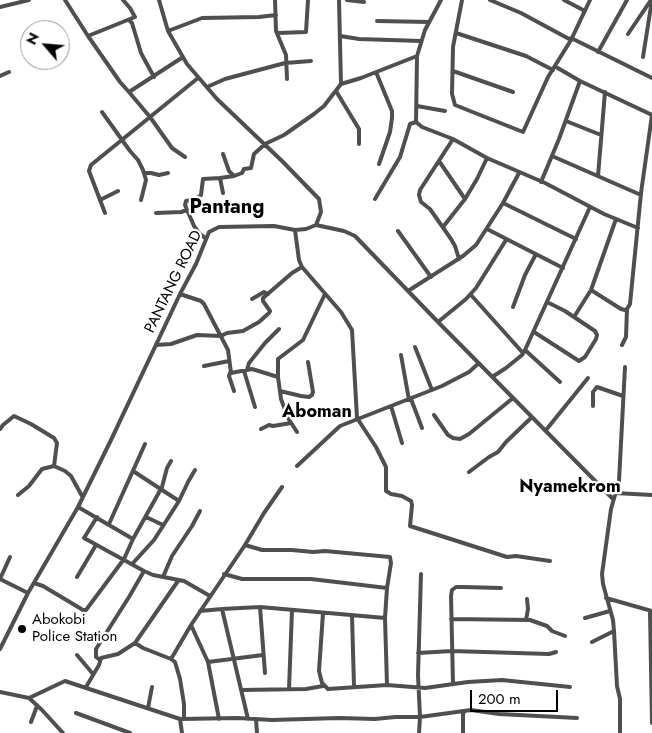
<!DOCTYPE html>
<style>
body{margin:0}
#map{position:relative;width:652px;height:733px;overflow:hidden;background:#fff;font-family:Jost,sans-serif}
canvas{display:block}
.north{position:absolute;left:20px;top:20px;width:50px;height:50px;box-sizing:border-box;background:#fff;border:1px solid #999;border-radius:50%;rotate:297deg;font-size:14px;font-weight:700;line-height:20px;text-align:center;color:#000}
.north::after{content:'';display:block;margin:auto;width:18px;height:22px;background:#000;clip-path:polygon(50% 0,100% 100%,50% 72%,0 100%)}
.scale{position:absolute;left:470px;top:690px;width:88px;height:22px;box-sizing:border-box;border:2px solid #000;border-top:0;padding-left:6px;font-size:15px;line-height:18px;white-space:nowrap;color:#000;-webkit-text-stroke:4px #fff;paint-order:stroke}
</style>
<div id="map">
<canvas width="652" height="733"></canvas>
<div class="north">N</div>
<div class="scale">200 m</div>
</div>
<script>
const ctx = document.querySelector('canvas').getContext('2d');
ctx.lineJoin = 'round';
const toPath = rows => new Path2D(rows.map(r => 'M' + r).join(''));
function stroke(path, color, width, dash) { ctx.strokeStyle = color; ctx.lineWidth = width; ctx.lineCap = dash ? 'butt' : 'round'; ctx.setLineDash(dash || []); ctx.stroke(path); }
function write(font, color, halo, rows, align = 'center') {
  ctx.font = font + ' Jost,sans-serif'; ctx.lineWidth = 4.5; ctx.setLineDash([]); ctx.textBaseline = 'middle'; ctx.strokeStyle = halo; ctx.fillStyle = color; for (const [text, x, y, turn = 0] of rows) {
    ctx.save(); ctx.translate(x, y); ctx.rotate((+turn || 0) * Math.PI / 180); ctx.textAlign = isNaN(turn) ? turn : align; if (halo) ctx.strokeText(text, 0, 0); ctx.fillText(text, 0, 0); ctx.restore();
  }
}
stroke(toPath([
 [65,0,88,36,120,82,129,92,183,57],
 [159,0,168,31,187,64,217,99,282,161,319,199,321,212,316,225],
 [275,0,276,31,286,55,287,79],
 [347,0,364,2],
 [462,0,453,47,452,94,455,105,523,132,548,77,571,40,590,0],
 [490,0,521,13,571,40],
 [564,0,585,11],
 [0,7,29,0],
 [129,20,132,23,141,53,154,77],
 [377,21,429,22],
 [168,31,202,18,259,17,276,15],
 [278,33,306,32,308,0],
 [456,33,526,56,553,70],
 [628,34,651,0],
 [88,36,135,17,130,8,123,0],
 [340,36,359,39,421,41],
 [571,38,652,78],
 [598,52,627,0],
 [643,57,652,0],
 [556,67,580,81,652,115],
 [453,71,513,92],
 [376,72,392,111,392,118,390,132,379,164],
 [0,76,9,72],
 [341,84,361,78,417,56,425,30,441,0],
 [207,87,225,79,285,63,311,61],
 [336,91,359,129,359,144],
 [129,92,150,117,172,148,185,157],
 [417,106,445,111],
 [102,112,130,151,138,160,143,170,146,180,141,200],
 [566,121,601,135],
 [416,122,422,127,453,139,487,158,545,183,604,214,638,228],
 [416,122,417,56],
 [453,139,420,190,419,195,421,202,430,209,451,239,455,246,459,259],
 [223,154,229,171,234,176],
 [552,156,641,195],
 [439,161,465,199],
 [145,173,151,173,159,175,168,173],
 [598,176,605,92],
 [220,178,223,193],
 [541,182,559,139,580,81],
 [375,199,400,157,410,124,416,122],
 [100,200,118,191],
 [503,203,576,239],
 [105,213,89,171,91,165,198,78],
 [156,213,181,212,187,210],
 [316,225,344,231,355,236,438,322,613,499],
 [443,227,465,199,477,179,487,158],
 [487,229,563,268],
 [295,230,299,260,302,267,341,312,352,330,357,418,376,447,386,467,386,491,391,494,402,496,411,501,412,505,410,526,507,557,516,556,550,561],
 [398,231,431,277],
 [205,238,199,233,194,226,185,205,186,201,196,199,201,195,203,179,220,178,234,176,242,173,244,169,251,168,254,154,265,144,284,135,314,114,324,106,341,84,339,0],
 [591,290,621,309,625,310,627,309,630,304,641,193,652,115],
 [408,291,463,256,476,245,503,203,519,173],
 [180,294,201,301,204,304,228,350,231,373,252,369,278,377],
 [471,295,523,353],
 [252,299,264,292,268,294],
 [513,307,525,275,536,254],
 [574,317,591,290,616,219],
 [438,322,466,299,476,288,506,240],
 [534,332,579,361,585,357,596,339,597,335,595,331,565,311,547,302],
 [156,345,171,344,197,335,221,336,227,333,243,331,259,322,269,313,270,311,263,301,263,298,292,273,302,267],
 [622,345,626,337,627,309],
 [415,347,432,390],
 [525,350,560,382],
 [401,355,409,400],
 [204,366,229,361],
 [247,370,249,363,265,343,279,329],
 [244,371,255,407],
 [230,373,229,376,234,391],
 [492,377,506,368,522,355,525,350,590,207],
 [280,391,301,396,309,397,312,395,313,392,308,362],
 [411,399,422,428],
 [391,406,402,443],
 [593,406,593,392,597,387,623,396],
 [434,415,448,435,453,438,460,439,469,434,513,398],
 [0,429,3,425,14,416,31,424,54,438,57,443,54,466],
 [261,429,269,425,273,426,291,423],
 [546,430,588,378],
 [297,432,288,418,281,399,278,377,278,359,303,340,325,294],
 [297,466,340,426,442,386,469,372,479,363],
 [133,471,179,501],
 [469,472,489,457,498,452,506,442,532,417],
 [615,493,652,495],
 [18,495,29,486,42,469,54,466,65,471,71,476,82,496],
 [78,507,133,539,162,487,167,468,171,461],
 [97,517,84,538,144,571],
 [146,517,163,525],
 [109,524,145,444],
 [245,545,264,513,282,487],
 [133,563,154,540,179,501,188,482,195,470],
 [224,574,242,579,311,579,387,588],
 [77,577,96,545],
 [163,577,172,556,192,526,200,511],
 [0,579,28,593],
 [0,579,10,557],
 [34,583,43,586,83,610,86,610,124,559,133,539],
 [606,598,652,611],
 [260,607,265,673],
 [200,611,222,609],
 [650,611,652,723],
 [323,613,319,671,322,683,328,689,387,685,425,688,468,682,502,680,570,687],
 [352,616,354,686],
 [585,618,610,611],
 [451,619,530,620,547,626,552,631,565,636],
 [526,620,528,609,527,599],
 [191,625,208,662],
 [592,642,614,631],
 [135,643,143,648,171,659],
 [0,649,28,593,78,507,111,440,180,294,196,264,209,232,219,227,274,226,295,230,306,229,316,225],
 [418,653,452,651,549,654,556,652],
 [77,655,93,674],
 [100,660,96,657,96,649,129,597,144,571,153,575,184,581,210,596],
 [453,684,451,596,452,590,456,587,463,587,501,588],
 [86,687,99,665,101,658,118,654,135,643,178,581],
 [289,689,292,610],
 [241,690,306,689,323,686],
 [0,692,29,698,65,681,180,719,238,718,272,720,339,718,375,719,395,717,420,717,471,710,499,714,577,718],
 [29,698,42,710,63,733],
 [148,708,152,687],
 [76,713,130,733],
 [180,719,182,733],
 [184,719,184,704,180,679,175,662,171,659,191,625,245,545,262,550,292,550,313,552,325,551,390,557,391,563,387,588,385,618,387,685],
 [219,719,208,662,263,655],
 [248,719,222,609,260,607,385,618],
 [256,720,257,733],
 [31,722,37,706],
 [419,733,420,717,418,675,421,574],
 [463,733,463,713,465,711],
 [620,733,620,699,617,686,614,631,613,620,603,584,602,574,611,509,619,481,625,367]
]), '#4f4f4f', 4);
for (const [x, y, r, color] of [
 [22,629,5,"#000"]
]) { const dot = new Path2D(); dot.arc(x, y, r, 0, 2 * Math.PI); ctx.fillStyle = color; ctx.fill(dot); stroke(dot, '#fff', 2); }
write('15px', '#000', '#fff', [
 ["PANTANG ROAD",174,282,-64]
]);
write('15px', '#000', '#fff', [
 ["Abokobi",32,620],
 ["Police Station",32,637]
], 'left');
write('bold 18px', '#000', '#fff', [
 ["Aboman",317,413],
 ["Nyamekrom",570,488]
]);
write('bold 20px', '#000', '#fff', [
 ["Pantang",227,208]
]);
</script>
